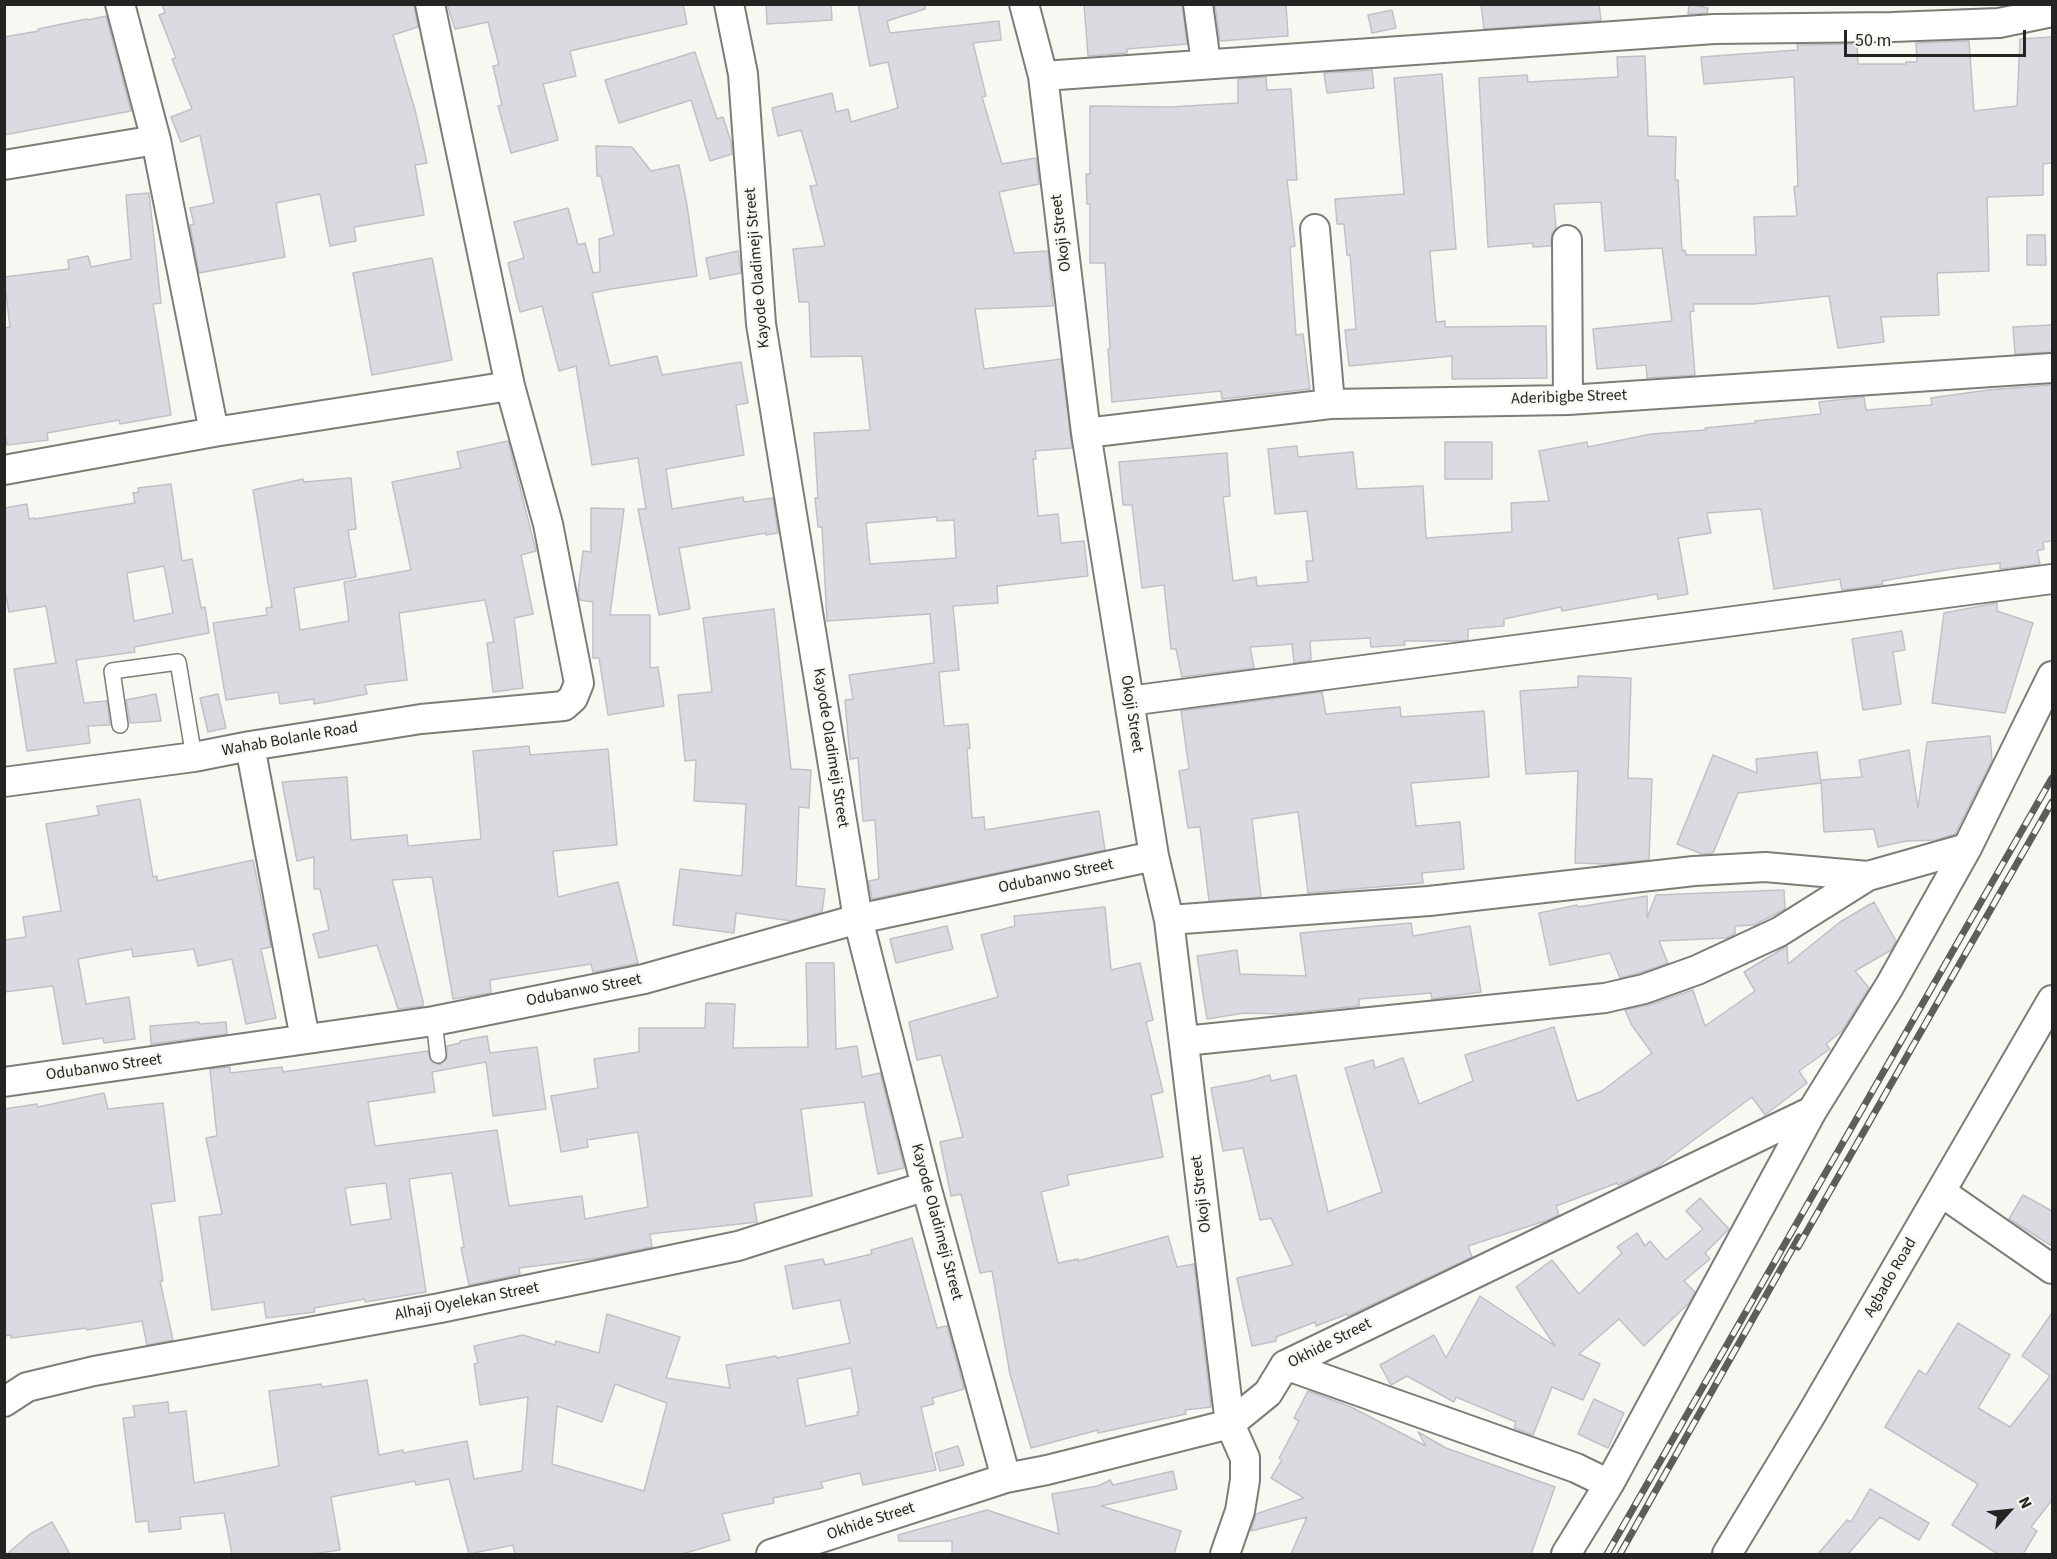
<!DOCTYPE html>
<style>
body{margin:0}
#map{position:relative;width:2057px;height:1559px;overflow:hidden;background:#f7f8f1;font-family:"Source Sans 3",sans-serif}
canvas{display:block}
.frame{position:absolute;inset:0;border:6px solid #242422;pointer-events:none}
.north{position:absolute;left:1979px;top:1481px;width:60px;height:60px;-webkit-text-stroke:4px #f7f8f1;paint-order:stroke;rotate:63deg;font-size:16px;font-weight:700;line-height:24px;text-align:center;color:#242422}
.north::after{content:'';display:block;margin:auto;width:21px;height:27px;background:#242422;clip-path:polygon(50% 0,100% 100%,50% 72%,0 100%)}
.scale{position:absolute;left:1844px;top:30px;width:182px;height:27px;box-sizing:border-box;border:3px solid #242422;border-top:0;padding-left:8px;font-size:18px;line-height:21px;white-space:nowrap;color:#242422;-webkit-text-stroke:4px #f7f8f1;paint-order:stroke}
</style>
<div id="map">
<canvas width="2057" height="1559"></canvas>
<div class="frame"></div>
<div class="north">N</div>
<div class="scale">50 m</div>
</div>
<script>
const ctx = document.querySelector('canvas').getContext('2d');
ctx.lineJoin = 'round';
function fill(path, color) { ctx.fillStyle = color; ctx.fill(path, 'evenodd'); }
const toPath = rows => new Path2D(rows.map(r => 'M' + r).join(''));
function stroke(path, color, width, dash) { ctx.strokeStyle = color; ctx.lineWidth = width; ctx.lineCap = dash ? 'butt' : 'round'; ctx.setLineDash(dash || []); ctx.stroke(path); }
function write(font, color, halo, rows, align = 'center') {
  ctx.font = font + ' "Source Sans 3",sans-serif'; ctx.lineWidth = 4.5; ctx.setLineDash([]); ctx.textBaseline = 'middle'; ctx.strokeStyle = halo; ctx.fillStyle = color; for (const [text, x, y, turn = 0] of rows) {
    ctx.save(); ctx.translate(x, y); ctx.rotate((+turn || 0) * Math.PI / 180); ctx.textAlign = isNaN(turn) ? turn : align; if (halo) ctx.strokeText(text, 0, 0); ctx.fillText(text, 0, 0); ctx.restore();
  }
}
const building = toPath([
 [162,4,414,4,418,27,393,35,415,110,427,163,415,165,424,215,354,227,356,241,330,246,320,194,276,203,285,257,199,273,190,225,194,224,190,208,214,203,200,135,181,142,171,117,192,109,172,59,176,58,159,15,165,13,162,4],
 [447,4,683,4,687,24,570,51,576,76,543,84,558,140,511,153,498,106,502,105,493,66,499,65,488,22,455,29,447,4],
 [766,4,831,4,832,20,767,24,766,4],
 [858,4,925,4,925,9,887,21,890,33,999,21,1001,40,973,43,986,96,982,97,1002,164,1036,158,1039,184,999,192,1014,253,1048,251,1053,306,975,309,984,369,1061,359,1072,448,1035,451,1036,459,1033,459,1038,516,1058,514,1061,543,1084,541,1088,576,997,586,998,603,953,606,959,670,939,672,944,726,968,724,970,748,967,749,972,818,984,817,985,830,1099,811,1105,850,872,899,869,881,879,879,875,820,863,821,858,758,850,759,845,700,853,699,849,675,934,663,930,614,827,621,822,527,818,527,815,498,818,498,814,433,870,430,862,356,811,357,809,302,799,302,793,249,825,246,810,186,817,185,801,130,778,136,772,108,832,93,836,112,848,109,851,122,898,108,888,62,870,66,858,4],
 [937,517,937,521,954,520,956,558,870,564,866,523,937,517],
 [1084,4,1182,4,1187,44,1127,49,1127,53,1088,56,1084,4],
 [1215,4,1286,4,1288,36,1220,41,1215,4],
 [1481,4,1599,4,1601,20,1484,29,1481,4],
 [1689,4,1708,8,1707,13,1688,14,1689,4],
 [1392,10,1396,28,1372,33,1368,15,1392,10],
 [106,16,131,111,4,135,4,37,39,31,38,29,87,19,88,20,106,16],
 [2052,37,2052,163,2043,164,2043,195,1987,197,1989,271,1937,273,1939,315,1881,317,1884,342,1838,348,1829,296,1754,304,1693,304,1694,311,1690,312,1695,375,1647,378,1646,365,1597,369,1593,329,1672,321,1662,248,1605,251,1601,202,1554,204,1556,229,1552,232,1551,246,1533,247,1533,243,1488,247,1479,78,1527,75,1528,82,1618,77,1617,57,1645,56,1648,136,1676,137,1675,180,1678,180,1682,251,1685,250,1686,255,1756,255,1754,217,1797,216,1794,187,1798,186,1794,77,1704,84,1701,57,1798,50,1797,45,1857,44,1858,64,1906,64,1906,62,1917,62,1916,43,1969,41,1974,111,2017,106,2020,39,2052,37],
 [695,52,717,119,723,117,731,142,732,154,710,161,691,100,619,123,605,80,695,52],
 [1372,70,1374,88,1327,93,1324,73,1372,70],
 [1442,74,1456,249,1430,251,1436,322,1445,321,1445,327,1546,326,1547,378,1452,379,1452,356,1349,366,1345,330,1356,329,1350,255,1347,255,1344,224,1337,224,1335,199,1404,194,1394,78,1442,74],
 [1266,77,1267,90,1291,89,1297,180,1287,180,1295,246,1290,247,1296,335,1303,334,1310,389,1222,399,1221,391,1112,402,1108,349,1110,349,1105,263,1090,263,1090,204,1087,204,1086,174,1090,174,1090,106,1170,107,1238,103,1238,79,1266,77],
 [596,146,632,147,651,171,679,165,687,205,697,276,611,289,592,293,610,366,657,356,662,375,741,362,748,403,736,405,744,455,666,469,672,509,743,497,744,502,773,498,778,533,766,535,766,533,679,548,690,609,659,615,638,509,646,509,638,458,592,465,576,366,559,371,542,306,520,312,508,263,524,258,514,222,568,208,578,245,585,243,593,273,600,272,599,239,614,235,601,176,597,176,596,146],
 [149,193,161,303,153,304,171,415,120,424,119,420,47,433,48,440,7,445,4,428,4,328,10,327,4,277,69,269,68,260,88,256,91,267,131,259,126,195,149,193],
 [2027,235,2045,235,2046,265,2027,265,2027,235],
 [738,251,741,273,710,279,706,258,738,251],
 [432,258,452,360,372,375,353,273,432,258],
 [2052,325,2052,352,2015,354,2013,327,2052,325],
 [2052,385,2052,541,2043,542,2044,549,2037,551,2040,564,2000,569,2000,563,1952,569,1882,581,1883,584,1872,586,1842,590,1840,579,1774,589,1761,509,1707,513,1711,533,1678,538,1688,594,1658,599,1657,594,1562,611,1561,607,1504,619,1504,626,1468,629,1468,640,1460,641,1404,641,1405,645,1371,647,1370,638,1310,641,1311,660,1294,663,1292,644,1294,644,1250,647,1254,668,1182,677,1176,649,1171,649,1164,585,1142,588,1132,505,1123,505,1119,462,1227,453,1230,496,1223,497,1233,581,1256,577,1257,586,1308,582,1306,561,1313,561,1307,511,1275,514,1268,449,1297,446,1298,457,1353,452,1357,489,1423,486,1426,538,1512,532,1511,503,1549,501,1539,451,1587,442,1588,447,1651,434,1706,430,1705,428,1756,423,1755,421,1821,414,1819,402,1864,397,1866,410,1932,405,1931,398,1988,390,2052,385],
 [508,441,536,551,521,555,533,614,514,618,523,688,493,692,487,643,494,642,485,600,399,613,407,680,365,685,367,694,314,704,314,699,280,704,278,692,226,700,213,623,267,615,266,608,272,607,253,490,303,479,304,482,351,478,356,529,348,530,356,577,294,588,300,630,349,621,344,582,411,570,392,482,461,468,457,452,508,441],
 [1445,442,1492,442,1492,479,1445,479,1445,442],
 [171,484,182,561,192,559,201,608,205,607,209,633,134,647,135,652,76,660,84,703,107,701,110,725,88,726,90,743,27,751,14,669,56,663,46,606,9,612,4,586,4,508,27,504,29,519,35,518,35,519,135,503,133,493,139,492,138,488,171,484],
 [164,566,173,613,134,621,127,573,164,566],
 [591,508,624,509,610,615,650,615,650,668,658,667,664,706,608,715,599,658,593,658,593,602,580,600,578,593,583,551,591,552,591,508],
 [1997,603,1997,611,2033,623,2005,713,1932,703,1944,613,1997,603],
 [774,609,791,769,811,770,809,808,799,807,796,886,825,889,822,912,791,921,736,913,734,933,673,925,680,869,742,876,746,804,694,801,696,760,685,761,678,695,712,692,703,618,774,609],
 [1902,631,1905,650,1893,652,1901,704,1863,710,1852,639,1902,631],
 [1578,676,1631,678,1628,778,1652,779,1649,860,1605,864,1575,863,1578,771,1526,774,1520,691,1578,687,1578,676],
 [1322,692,1326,714,1400,707,1401,717,1484,711,1489,777,1411,783,1416,826,1460,822,1464,869,1422,873,1423,883,1308,893,1298,812,1252,819,1261,897,1209,901,1200,827,1188,828,1179,771,1189,769,1181,711,1322,692],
 [156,694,161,721,130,723,126,700,156,694],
 [218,694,226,728,208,732,200,698,218,694],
 [1990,736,1992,760,1955,834,1936,840,1907,841,1878,847,1874,829,1824,832,1821,780,1862,777,1859,760,1909,750,1918,808,1927,742,1990,736],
 [529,746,530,755,608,749,617,845,553,851,558,897,618,882,638,963,593,972,591,964,490,980,491,993,453,999,432,877,392,880,423,1001,423,1006,398,1009,377,945,319,958,313,934,329,930,320,889,314,889,314,857,297,861,282,782,347,777,351,840,407,835,408,846,481,839,473,751,529,746],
 [1817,752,1821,783,1738,793,1713,853,1702,854,1677,844,1713,755,1757,773,1756,759,1817,752],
 [140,799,153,877,157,876,157,881,253,860,271,947,261,949,276,1018,246,1024,232,959,198,966,194,949,133,957,132,949,78,959,86,1004,129,997,135,1039,104,1043,103,1038,63,1044,53,986,4,992,4,940,26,937,23,917,61,911,46,824,99,815,97,806,140,799],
 [1784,890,1785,909,1754,925,1735,926,1735,934,1726,938,1659,941,1668,963,1639,973,1620,978,1610,953,1550,965,1539,913,1577,905,1578,907,1647,896,1647,918,1656,895,1784,890],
 [1874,902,1896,941,1891,950,1855,971,1869,988,1842,1031,1826,1044,1830,1049,1799,1071,1807,1083,1765,1115,1752,1097,1656,1168,1618,1185,1617,1183,1556,1206,1559,1215,1548,1220,1468,1246,1472,1257,1348,1316,1347,1314,1316,1326,1315,1322,1276,1337,1276,1341,1252,1346,1237,1278,1293,1265,1271,1218,1260,1220,1243,1148,1223,1151,1211,1088,1249,1081,1270,1075,1271,1081,1296,1075,1328,1212,1382,1192,1345,1068,1373,1060,1375,1068,1403,1058,1419,1104,1473,1081,1465,1055,1554,1027,1577,1101,1602,1091,1652,1053,1631,1024,1625,1010,1649,1005,1693,990,1705,1026,1755,991,1744,972,1787,946,1788,964,1840,922,1874,902],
 [1105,907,1111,970,1140,963,1153,1020,1146,1022,1163,1092,1151,1095,1163,1157,1067,1175,1069,1185,1041,1192,1058,1263,1078,1259,1078,1261,1168,1236,1177,1267,1194,1264,1211,1407,1185,1410,1186,1414,1098,1433,1098,1430,1031,1448,1010,1374,992,1271,980,1273,961,1194,951,1196,940,1142,963,1137,941,1055,917,1060,909,1022,998,997,981,935,1015,926,1014,916,1105,907],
 [1411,923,1413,936,1470,926,1481,992,1432,999,1431,993,1359,999,1359,1006,1282,1014,1244,1013,1207,1019,1197,956,1237,950,1240,974,1306,976,1300,933,1411,923],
 [947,926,953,949,896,963,890,939,947,926],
 [806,963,834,963,836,1049,857,1046,862,1077,880,1073,904,1168,878,1174,864,1102,801,1109,812,1196,754,1203,757,1222,650,1234,652,1247,598,1258,519,1268,520,1274,469,1285,461,1248,464,1247,452,1173,409,1179,426,1292,365,1302,365,1299,314,1308,315,1312,266,1318,264,1302,212,1310,199,1217,222,1214,206,1138,217,1136,210,1069,230,1067,230,1073,282,1067,283,1072,428,1051,431,1061,440,1065,447,1058,447,1046,460,1043,460,1041,487,1036,490,1053,537,1047,546,1109,493,1116,486,1062,432,1072,435,1092,368,1102,375,1146,497,1130,509,1206,582,1196,585,1219,648,1207,638,1132,587,1140,588,1147,561,1152,551,1096,598,1088,594,1059,639,1052,639,1028,705,1028,706,1003,735,1004,733,1048,808,1047,806,963],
 [386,1183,391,1219,351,1225,345,1188,386,1183],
 [199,1022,200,1024,226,1022,227,1034,151,1044,150,1026,199,1022],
 [104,1093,108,1109,163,1103,175,1201,151,1204,163,1281,160,1281,173,1340,147,1345,142,1321,87,1330,86,1328,11,1338,11,1335,4,1336,4,1109,37,1104,38,1107,104,1093],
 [2023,1195,2052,1211,2052,1246,2009,1219,2023,1195],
 [1700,1198,1729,1229,1705,1253,1710,1259,1684,1281,1695,1292,1689,1303,1644,1346,1619,1319,1579,1354,1600,1364,1583,1400,1552,1387,1533,1435,1514,1428,1516,1422,1456,1397,1454,1402,1407,1376,1391,1385,1380,1365,1434,1335,1446,1358,1480,1296,1555,1346,1516,1287,1552,1260,1579,1294,1622,1253,1617,1247,1637,1233,1645,1246,1650,1241,1666,1260,1703,1229,1686,1211,1700,1198],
 [912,1238,937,1328,947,1326,964,1389,932,1398,934,1404,921,1407,936,1470,863,1485,860,1473,821,1482,823,1488,773,1498,774,1503,722,1514,730,1540,682,1554,515,1554,513,1545,469,1554,449,1479,416,1485,415,1481,331,1497,340,1550,312,1554,232,1554,224,1513,180,1517,181,1529,149,1532,148,1521,136,1522,123,1418,135,1417,133,1406,168,1402,169,1413,186,1411,194,1483,279,1466,269,1391,321,1384,322,1387,367,1380,379,1455,403,1450,403,1453,467,1441,474,1479,522,1471,528,1397,480,1405,474,1364,478,1363,474,1346,523,1335,555,1345,556,1341,599,1353,607,1314,680,1337,666,1378,730,1388,726,1365,776,1356,777,1358,850,1343,840,1300,793,1309,785,1266,823,1259,825,1265,872,1254,871,1250,912,1238],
 [851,1368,859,1411,857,1412,858,1415,806,1426,797,1379,851,1368],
 [615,1384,667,1403,644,1491,552,1464,557,1406,602,1422,615,1384],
 [2052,1313,2052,1500,2031,1527,2037,1531,2023,1554,1998,1554,1952,1525,1978,1484,1885,1427,1919,1370,1926,1375,1958,1323,2010,1355,1978,1408,2010,1427,2050,1376,2022,1356,2052,1313],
 [1308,1391,1351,1407,1426,1446,1418,1432,1446,1448,1555,1487,1531,1554,1291,1554,1307,1517,1251,1531,1256,1514,1304,1498,1271,1478,1282,1460,1279,1458,1299,1421,1294,1418,1308,1391],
 [1594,1399,1624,1413,1608,1448,1578,1434,1594,1399],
 [958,1446,964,1465,940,1471,935,1453,958,1446],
 [1173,1471,1177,1489,1101,1506,1181,1531,1174,1554,952,1554,952,1541,899,1541,898,1535,987,1510,1059,1534,1052,1494,1098,1486,1110,1480,1113,1485,1173,1471],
 [1870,1489,1929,1523,1919,1540,1880,1517,1848,1554,1818,1554,1847,1520,1851,1522,1870,1489],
 [52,1522,70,1554,7,1554,30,1534,52,1522]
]);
fill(building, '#dadbe1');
stroke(building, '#c0c1c7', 1.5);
const lane = toPath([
 [120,725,112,671,178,662,194,757],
 [434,1021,438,1055]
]);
const street = toPath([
 [120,4,156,140,214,432],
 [729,4,743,74,761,324,858,919,926,1186,1006,1478],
 [1024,4,1043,76,1086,433,1154,856,1169,920,1230,1424,1245,1458,1245,1480,1240,1511,1225,1554],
 [1198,4,1206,63],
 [1043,76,1714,29,1892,27,1999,23,2052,12],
 [4,165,156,140],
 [1315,229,1330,404],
 [1567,240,1568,400],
 [1086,433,1330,404,1568,400,2052,368],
 [4,470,214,432,510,386],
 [1129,701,2052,579],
 [250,746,305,1039],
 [4,782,194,757,250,746,421,719,564,706,573,698,579,683,548,524,510,386,430,4],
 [1169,920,1429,901,1694,871,1765,867,1868,876],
 [1184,1041,1605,998,1644,989,1697,970,1779,932,1868,876,1967,848],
 [4,1082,434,1021,644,979,858,919,1154,856],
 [1941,1192,2052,1269],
 [1285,1365,1576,1468,1609,1484],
 [4,1402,27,1387,94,1371,440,1308,738,1246,926,1186],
 [771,1554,1006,1478,1047,1470,1230,1424,1268,1393,1285,1365,1812,1111],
 [1566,1554,1609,1484,1812,1111,1889,987,1967,848,2052,676],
 [1727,1554,1811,1415,2052,1000]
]);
stroke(lane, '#7d7d78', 18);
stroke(street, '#7d7d78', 32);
stroke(lane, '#fff', 15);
stroke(street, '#fff', 28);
const rail = toPath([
 [1798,1247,2052,802],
 [1607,1554,2052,778],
 [1620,1554,1799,1237]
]);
stroke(rail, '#5d5e5a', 7);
stroke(rail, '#f7f8f1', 4.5, [14]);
write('16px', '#242422', '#f7f8f1', [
 ["Okoji Street",1062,233,-97],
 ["Kayode Oladimeji Street",758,268,-95],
 ["Aderibigbe Street",1569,398,-2],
 ["Okoji Street",1131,714,81],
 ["Wahab Bolanle Road",290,740,-10],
 ["Kayode Oladimeji Street",830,748,81],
 ["Odubanwo Street",1056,877,-12],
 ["Odubanwo Street",584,991,-11],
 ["Odubanwo Street",104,1068,-8],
 ["Okoji Street",1202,1194,-97],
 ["Kayode Oladimeji Street",936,1222,75],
 ["Agbado Road",1891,1278,-60],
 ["Alhaji Oyelekan Street",467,1302,-11],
 ["Okhide Street",1330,1344,-27],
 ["Okhide Street",871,1522,-18]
]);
</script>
